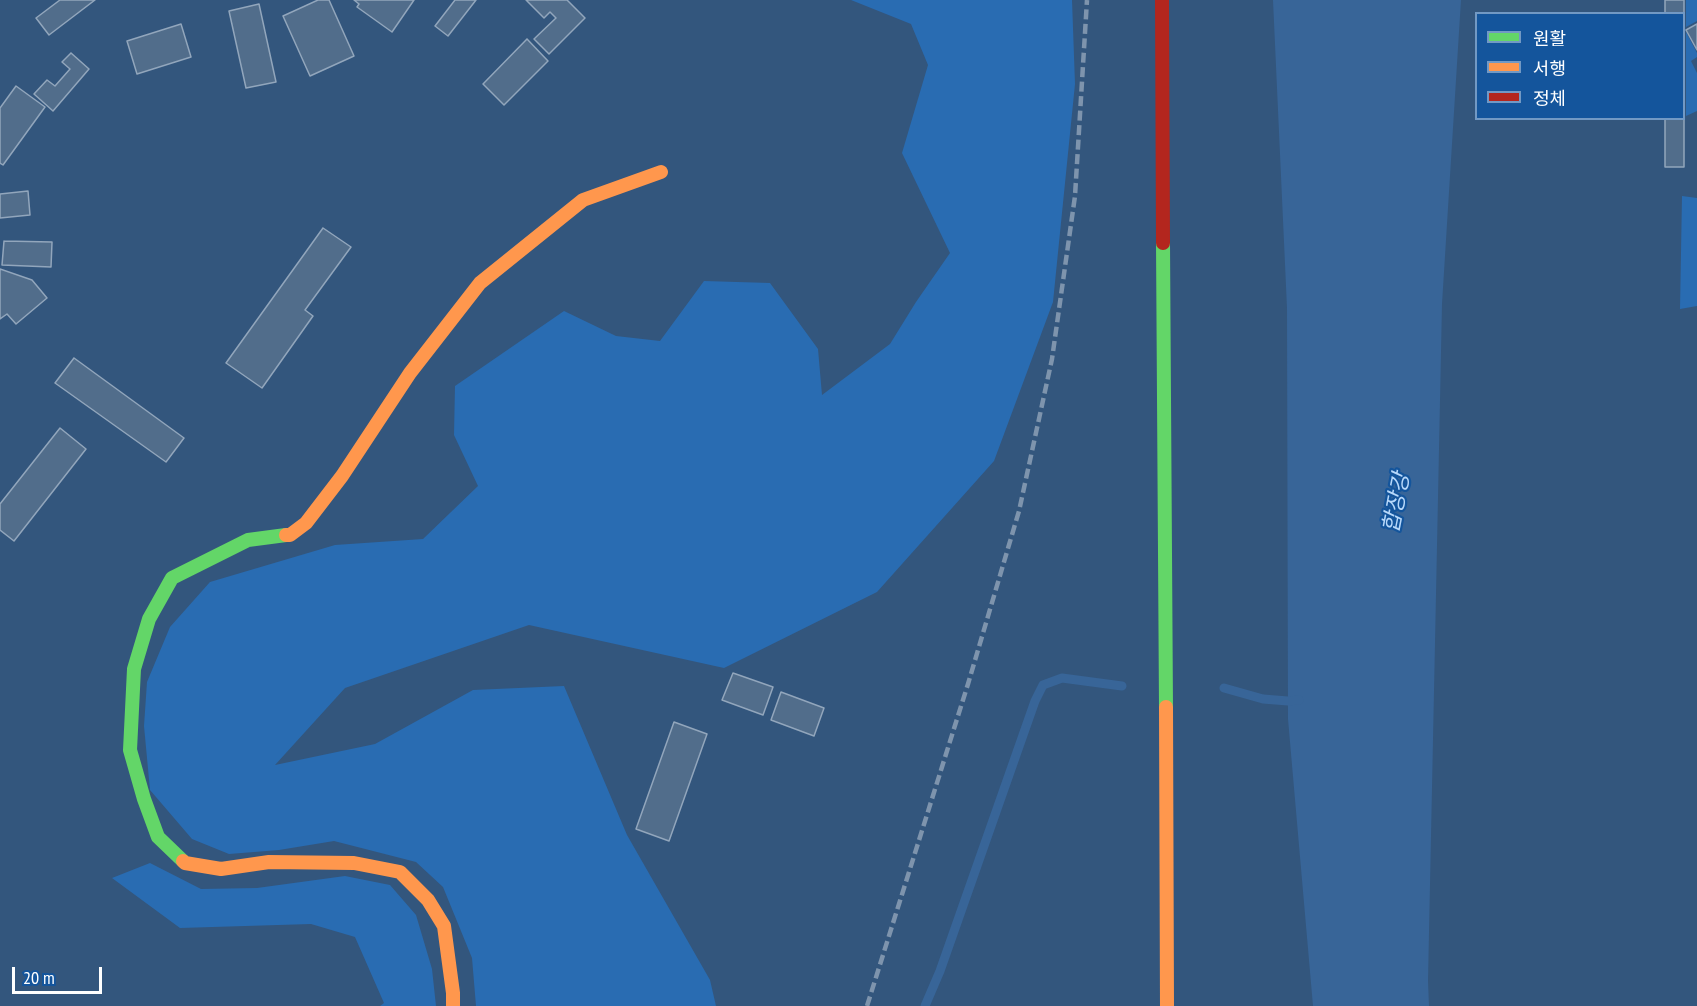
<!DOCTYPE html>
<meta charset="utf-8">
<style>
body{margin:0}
#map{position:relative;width:1697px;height:1006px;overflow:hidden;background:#33567d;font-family:"PT Sans Narrow","Noto Sans KR",sans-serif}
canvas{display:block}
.legend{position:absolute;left:1475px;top:12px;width:210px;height:108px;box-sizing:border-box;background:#14559c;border:2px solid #7299c4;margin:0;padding:8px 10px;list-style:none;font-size:18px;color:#fff}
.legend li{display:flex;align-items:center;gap:12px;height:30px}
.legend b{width:30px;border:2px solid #7299c4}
.scale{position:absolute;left:12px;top:967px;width:90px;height:27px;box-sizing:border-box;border:3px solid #fff;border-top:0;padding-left:8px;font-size:18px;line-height:21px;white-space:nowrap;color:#fff;-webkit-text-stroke:4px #14559c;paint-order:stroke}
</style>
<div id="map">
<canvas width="1697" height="1006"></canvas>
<ul class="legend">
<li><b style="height:8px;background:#63d668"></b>원활</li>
<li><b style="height:8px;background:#ff974d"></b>서행</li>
<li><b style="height:8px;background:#b3261e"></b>정체</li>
</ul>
<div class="scale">20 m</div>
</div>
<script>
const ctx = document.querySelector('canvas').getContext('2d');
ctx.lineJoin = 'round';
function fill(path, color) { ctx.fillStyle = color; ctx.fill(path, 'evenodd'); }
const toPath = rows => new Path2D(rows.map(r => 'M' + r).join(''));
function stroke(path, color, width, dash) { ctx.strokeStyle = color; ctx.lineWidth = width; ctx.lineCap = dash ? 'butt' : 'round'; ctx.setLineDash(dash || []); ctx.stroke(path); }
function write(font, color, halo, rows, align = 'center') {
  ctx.font = font + ' "PT Sans Narrow","Noto Sans KR",sans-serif'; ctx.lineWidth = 4.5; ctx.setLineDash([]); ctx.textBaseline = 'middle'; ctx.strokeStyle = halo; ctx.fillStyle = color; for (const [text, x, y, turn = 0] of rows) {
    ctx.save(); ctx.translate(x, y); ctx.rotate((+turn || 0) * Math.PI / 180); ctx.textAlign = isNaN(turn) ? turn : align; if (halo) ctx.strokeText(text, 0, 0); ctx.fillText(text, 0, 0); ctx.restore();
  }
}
fill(toPath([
 [851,0,1072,0,1075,84,1053,302,994,461,877,592,724,668,529,625,345,688,275,765,375,744,473,690,564,686,627,835,710,980,716,1006,476,1006,472,958,443,887,416,862,334,841,279,850,229,854,192,839,150,790,144,726,147,682,170,627,210,582,335,545,423,539,478,486,454,435,455,386,564,311,616,336,660,341,704,281,770,283,818,349,822,395,890,344,916,302,950,253,902,153,928,65,911,24],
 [1686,0,1697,0,1697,21,1686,27],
 [1686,32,1697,53,1697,57,1691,61,1697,73,1697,111,1686,116],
 [1682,196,1697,198,1697,306,1680,309],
 [150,863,201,889,257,888,345,876,390,885,416,915,432,969,436,1006,380,1006,384,1003,355,937,311,924,180,928,112,878]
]), '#296cb2');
fill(toPath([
 [1273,0,1461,0,1442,304,1428,981,1429,1006,1313,1006,1288,719,1287,308]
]), '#386598');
stroke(toPath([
 [1224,688,1263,699,1288,701,1299,700],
 [925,1006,940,971,1035,701,1043,685,1062,678,1122,686]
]), '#386598', 9);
const building = toPath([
 [60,0,95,0,49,35,36,18,60,0],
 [318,0,329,0,354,56,310,76,283,16,318,0],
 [354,0,414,0,392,32,357,7,359,4,354,0],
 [455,0,476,0,448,36,435,26,455,0],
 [526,0,567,0,585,18,549,54,534,39,556,18,550,12,544,18,526,0],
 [1665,0,1684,0,1684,167,1665,167,1665,118,1684,118,1684,14,1665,14,1665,0],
 [259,4,276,82,246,88,229,11,259,4],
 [181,24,191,57,137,74,127,41,181,24],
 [1697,24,1697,50,1686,30,1697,24],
 [527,39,548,61,504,105,483,84,527,39],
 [71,53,89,69,53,111,34,94,47,80,55,86,70,69,62,62,71,53],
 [16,86,45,107,3,165,0,163,0,108,16,86],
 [28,191,30,215,0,218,0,194,28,191],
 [323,228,351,247,305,310,313,316,262,388,226,363,323,228],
 [4,241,52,242,51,267,2,265,4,241],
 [0,269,32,280,47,298,16,324,7,314,0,319,0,269],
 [74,358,184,438,166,462,55,383,74,358],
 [60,428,86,449,14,541,0,530,0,504,60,428],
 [733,673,773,687,763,715,722,700,733,673],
 [781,692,824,708,814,736,771,720,781,692],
 [674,722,707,734,669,841,636,829,674,722]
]);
fill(building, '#516d8b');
stroke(building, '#92a6bc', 1.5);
stroke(toPath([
 [1163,243,1166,707],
 [183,861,158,837,144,799,130,750,134,669,149,619,172,578,248,540,286,535]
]), '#63d668', 14);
stroke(toPath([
 [286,535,290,535,306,523,342,476,410,373,480,283,583,200,661,172],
 [1166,707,1167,1006],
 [183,861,185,863,221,869,269,862,354,863,400,872,428,900,444,926,453,993,453,1006]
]), '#ff974d', 14);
stroke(toPath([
 [1162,0,1163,243]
]), '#b3261e', 14);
stroke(toPath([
 [867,1006,968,684,1019,511,1052,359,1075,196,1087,0]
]), '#7e94ad', 4.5, [10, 4.5]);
write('italic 22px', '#b7d8fa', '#14559c', [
 ["합장강",1397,503,-79]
]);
</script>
